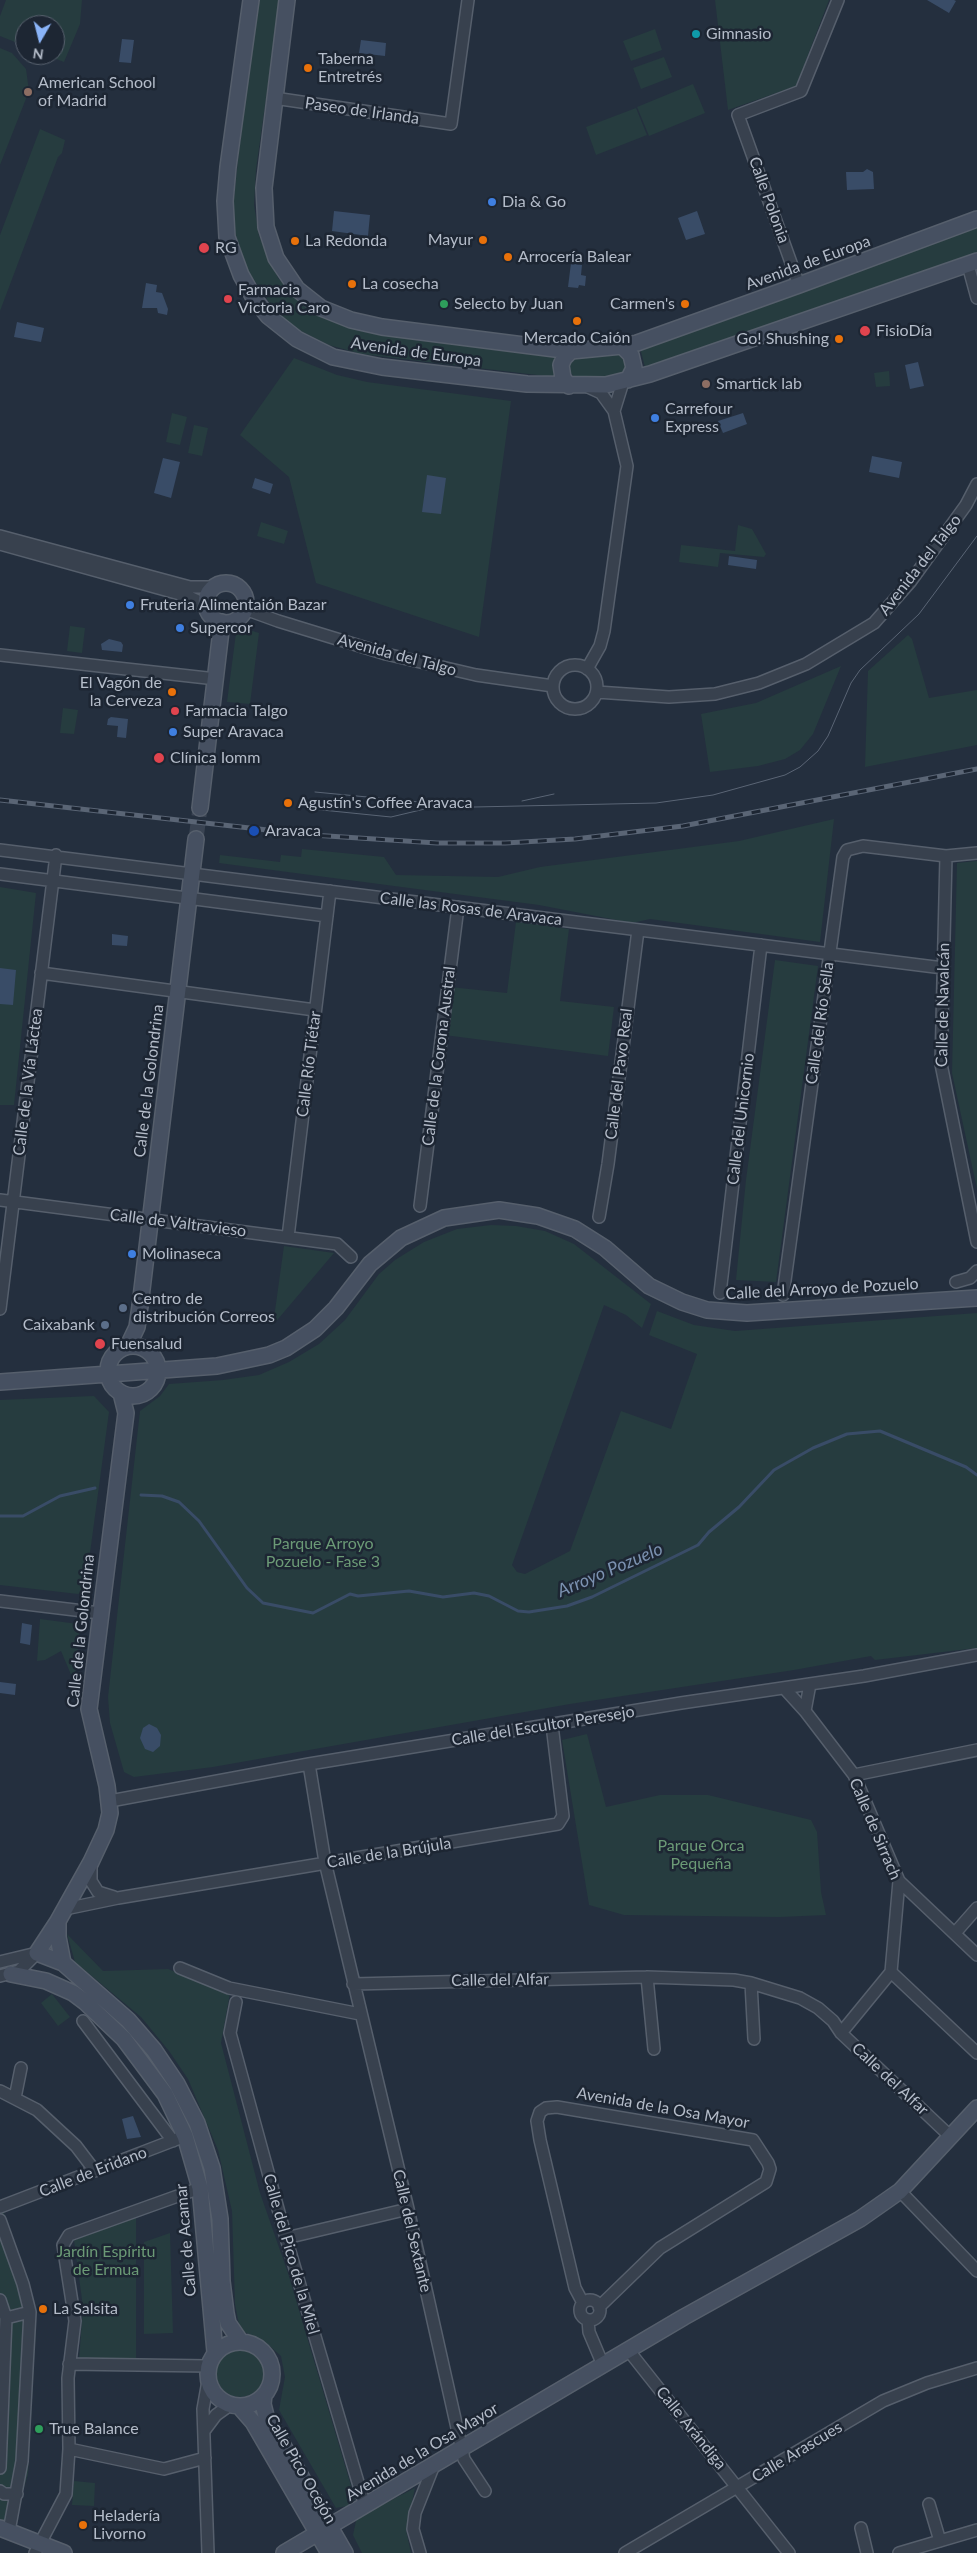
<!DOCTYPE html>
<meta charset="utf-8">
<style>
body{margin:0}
#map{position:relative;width:977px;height:2553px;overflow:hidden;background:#242f3e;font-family:Lato,sans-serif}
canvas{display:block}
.north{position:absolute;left:15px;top:15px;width:50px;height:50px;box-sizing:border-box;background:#1d2633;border:1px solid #59626f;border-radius:50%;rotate:188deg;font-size:14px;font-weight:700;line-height:20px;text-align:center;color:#b4bcc9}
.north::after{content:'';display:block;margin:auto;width:18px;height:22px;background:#8ab4f8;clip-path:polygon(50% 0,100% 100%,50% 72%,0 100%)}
</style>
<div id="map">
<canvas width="977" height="2553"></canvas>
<div class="north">N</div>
</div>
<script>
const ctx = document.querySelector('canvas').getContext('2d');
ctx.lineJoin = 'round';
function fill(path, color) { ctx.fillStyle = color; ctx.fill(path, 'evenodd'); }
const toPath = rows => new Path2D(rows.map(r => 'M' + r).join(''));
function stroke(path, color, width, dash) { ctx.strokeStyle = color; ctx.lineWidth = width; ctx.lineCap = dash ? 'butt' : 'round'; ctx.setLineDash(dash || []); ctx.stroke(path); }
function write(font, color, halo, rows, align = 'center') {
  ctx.font = font + ' Lato,sans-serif'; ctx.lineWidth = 5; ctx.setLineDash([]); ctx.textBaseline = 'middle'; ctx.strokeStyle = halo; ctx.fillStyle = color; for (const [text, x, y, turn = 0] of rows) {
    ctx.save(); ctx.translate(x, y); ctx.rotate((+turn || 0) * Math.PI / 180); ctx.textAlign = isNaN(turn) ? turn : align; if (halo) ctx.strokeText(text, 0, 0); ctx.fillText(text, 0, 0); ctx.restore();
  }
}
fill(toPath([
 [6,0,82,0,80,24,64,62,46,55,55,55,55,25,25,25,25,46,0,36,0,16],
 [257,0,280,0,256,169,254,205,259,236,278,278,315,313,346,327,374,334,556,356,553,362,554,377,361,354,329,345,301,331,275,311,244,265,234,228,233,206,239,151],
 [715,0,829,0,796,86,728,110],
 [655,29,662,50,631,61,623,41],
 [0,48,12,53,26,69,29,91,0,165],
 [664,57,672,77,641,89,633,68],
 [693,84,705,113,649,136,637,107],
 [636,108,647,135,596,155,586,127],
 [40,129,65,140,62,153,58,157,0,311,0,235],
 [977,226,977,254,646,371,640,348],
 [618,351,629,361,625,374,608,378,574,377,569,370,572,358],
 [294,358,337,375,367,382,511,401,479,637,316,583,289,477,240,435],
 [889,371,890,386,876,387,874,373],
 [172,413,187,417,180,445,166,442],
 [194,425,208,428,202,456,188,453],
 [261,522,288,531,284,544,257,536],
 [738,525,752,529,766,554,764,557,720,553,718,567,679,562,681,545,735,551],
 [70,626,85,628,82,653,67,651],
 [243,628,259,633,250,704,227,702,236,633],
 [908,635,912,639,929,698,977,690,977,745,865,767,868,671],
 [841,666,813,734,800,750,785,759,758,766,710,772,701,714,756,703],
 [63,708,78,710,74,734,60,733],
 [834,819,820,942,650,919,632,923,539,905,219,863,220,855,280,862,281,855,301,857,302,849,384,857,396,875,498,877,540,867,739,841],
 [977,861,977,1189,952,1073,957,863],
 [0,887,36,893,14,1105,0,1105],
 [516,922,569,929,560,1001,614,1007,608,1056,444,1035,450,987,507,993],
 [775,960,818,966,776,1282,736,1280,746,1180],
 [491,1225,516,1226,545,1231,574,1244,651,1304,642,1328,626,1315,604,1305,512,1565,517,1572,525,1574,570,1551,621,1411,671,1429,697,1354,649,1335,657,1311,694,1325,735,1331,977,1313,977,1648,875,1660,871,1656,794,1670,570,1704,213,1767,134,1777,124,1772,110,1723,108,1697,140,1411,160,1396,169,1384,223,1380,259,1375,289,1362,319,1344,345,1320,379,1274,395,1260,424,1242,457,1229],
 [284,1246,334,1253,273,1325],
 [94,1396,109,1412,85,1590,78,1594,0,1585,0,1400],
 [40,1619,78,1624,80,1628,75,1678,72,1677,61,1651,45,1660,37,1661],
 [587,1734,606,1807,660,1795,708,1795,811,1820,817,1832,821,1892,826,1915,779,1917,624,1915,589,1905,562,1740],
 [67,1934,103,1971,168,1969,230,1993,221,2043,260,2193,288,2273,355,2499,347,2506,336,2508,279,2410,285,2377,281,2356,264,2341,240,2330,235,2304,232,2211,218,2150,188,2079,169,2051,141,2017,75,1962],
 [52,1994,70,2017,58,2026,41,2003],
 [0,2201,29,2288,36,2326,28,2474,12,2528,0,2525],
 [136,2217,136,2360,79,2360,83,2307,74,2240],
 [170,2233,173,2333,144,2334,144,2242],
 '216 2373a24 24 0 1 1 48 0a24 24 0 1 1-48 0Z',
 [74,2481,95,2483,94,2506,72,2505],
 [415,2488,406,2530,411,2553,362,2553,353,2535,356,2521,364,2514]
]), '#263c3f');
fill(toPath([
 [927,0,954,0,956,1,949,13],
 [122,39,134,40,131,63,119,62],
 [361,40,386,43,385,56,359,53],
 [867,169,873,172,874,189,847,190,846,172,863,172],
 [334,211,370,215,368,236,332,231],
 [697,211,705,234,686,240,678,218],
 [571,263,582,265,581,275,586,276,585,286,579,285,578,288,568,287],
 [146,283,157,285,156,292,162,293,168,309,167,315,158,313,157,308,142,308],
 [17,322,44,328,41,342,14,337],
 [918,362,924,386,910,389,905,365],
 [743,413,747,424,723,433,718,421],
 [872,456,902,462,899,478,869,472],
 [163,458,180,462,171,498,154,493],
 [427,475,446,478,441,514,422,512],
 [255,478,273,484,270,494,252,488],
 [729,556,757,560,756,569,728,565],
 [109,639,121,642,123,645,122,652,102,650,101,644],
 [111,717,128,719,126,738,117,737,118,726,107,725,108,719],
 [112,934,128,936,127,946,112,945],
 [0,968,16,970,13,1005,0,1004],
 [22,1623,32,1625,30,1645,20,1643],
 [0,1682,16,1684,15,1695,0,1693],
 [149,1724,157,1728,161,1735,160,1746,153,1752,145,1749,140,1738,143,1728],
 [133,2116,141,2137,127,2139,122,2119]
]), '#394c67');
stroke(toPath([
 [141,1495,162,1496,179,1502,199,1521,247,1588,263,1603,313,1613,350,1594,358,1596,409,1591,443,1597,474,1593,489,1596,518,1611,529,1612,567,1606,592,1597,698,1545,709,1532,739,1507,774,1470,813,1448,847,1434,880,1431,966,1467,977,1475],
 [0,1516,23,1516,60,1496,95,1488]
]), '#394c67', 3);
stroke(toPath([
 [196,839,200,808]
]), '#3a4453', 15, [15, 8]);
const street = toPath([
 [274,98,451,124,468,0],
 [968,265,977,298],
 [799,285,738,115,801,91,838,0],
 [614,411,623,382],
 [0,536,190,587,213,587],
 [0,544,187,596,196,600,207,610],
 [245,609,278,621,386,654,476,675,553,686],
 [0,655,216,679],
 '553 687a22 22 0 1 1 44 0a22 22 0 1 1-44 0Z',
 [587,669,600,646,604,631,627,466,614,411,601,393,588,387],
 [597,692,669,697,715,694,759,683,806,664,874,623,911,581,966,505,977,484],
 [0,850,943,968],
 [946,856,941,1064,977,1242],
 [0,874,327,916],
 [41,973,315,1010],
 [0,1200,337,1244,351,1257],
 [420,1206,458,907],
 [599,1217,608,1164,638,930],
 [288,1237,330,891],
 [956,1282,970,1278,977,1271],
 [720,1293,761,945],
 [783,1295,843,857,847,850,863,846,946,856,977,853],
 [0,1309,56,855],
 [0,1601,100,1613],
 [785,1689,805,1711,854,1775,899,1881,891,1972,841,2033],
 [805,1711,810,1684],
 [309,1764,325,1862,408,2209,464,2459,485,2491],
 [854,1775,977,1750],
 [110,1801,309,1764,681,1703,864,1676,977,1655],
 [91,1865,91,1881,98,1892,114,1897],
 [899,1881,977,1955],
 [65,1909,118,1898,558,1824,563,1816,552,1725],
 [955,1933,977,1908],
 [0,1962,37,1953],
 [180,1968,229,1988,360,2014],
 [891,1972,977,2053],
 [0,1976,19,1971,37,1953],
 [647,1977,654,2049],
 [751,1983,754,2039],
 [353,1984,647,1977,734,1980,751,1983,800,1998,818,2008,833,2021,841,2033,951,2137],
 [236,2002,230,2033,286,2238,365,2506],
 [83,2021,173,2141],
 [0,2091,37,2110,76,2146,95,2171],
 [15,2098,21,2068],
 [900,2191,977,2271],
 [0,2207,185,2136],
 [0,2220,23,2284,30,2312,22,2461,9,2531],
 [286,2238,408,2209],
 [0,2300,6,2318,0,2468],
 '580 2310a10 10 0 1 1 20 0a10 10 0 1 1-20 0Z',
 [583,2303,575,2288,540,2140,537,2121,540,2112,546,2108,557,2107,753,2140,768,2163,770,2169,766,2182,660,2248,599,2307],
 [6,2318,30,2312],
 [588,2320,589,2332,603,2365],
 [629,2351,789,2553],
 [69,2364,208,2366],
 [204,2431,216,2415,230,2405],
 [69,2449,164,2469,205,2458],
 [0,2491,4,2494,17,2494],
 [929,2504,940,2541],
 [861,2528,867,2553],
 [35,2553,66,2494,69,2449,68,2378,75,2321,63,2245,69,2235,200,2188],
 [208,2553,203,2409,208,2381],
 [420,2553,413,2529,415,2513,434,2465],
 [625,2553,883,2401,927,2383,977,2368],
 [899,2553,977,2530]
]);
const secondary = toPath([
 [251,0,228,167,225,201,227,237,241,275,254,298,268,316,297,339,333,357,382,367,527,384,606,385,650,374,977,261],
 [287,0,264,188,266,227,276,258,297,289,321,308,351,320,382,327,571,351,622,346,637,343,799,285,977,219],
 [622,346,631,355,634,368,628,380],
 [569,386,563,378,561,365,564,358,571,351],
 '206 603a20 20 0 1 1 40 0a20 20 0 1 1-40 0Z',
 [200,808,222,622],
 '108 1371a25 25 0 1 1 50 0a25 25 0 1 1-50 0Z',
 [128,1346,137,1327,140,1306,196,839],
 [0,1382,217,1366,269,1355,286,1348,315,1329,336,1308,370,1264,401,1238,444,1218,499,1210,538,1216,575,1229,605,1248,649,1286,682,1302,707,1310,747,1313,977,1298],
 [121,1393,126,1413,89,1709,107,1786,110,1813,106,1830,91,1862,58,1921,37,1953,63,1963,128,2020,154,2050,177,2084,197,2123,212,2168,220,2219,222,2281,226,2313,228,2323,241,2342],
 [58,1921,58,1937,63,1963],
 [11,1974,46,1981,73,1993,85,2002,124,2039,165,2094,185,2136,200,2188,215,2352],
 '208 2374a32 32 0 1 1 64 0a32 32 0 1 1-64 0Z',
 [264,2395,263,2404,266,2416,345,2553],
 [239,2406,253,2422,329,2553],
 [0,2528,64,2553],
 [284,2553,684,2317,860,2219,900,2191,977,2108]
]);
stroke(street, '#565f6c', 14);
stroke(secondary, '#565f6c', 18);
stroke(street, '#38414e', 11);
stroke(secondary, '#465061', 15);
stroke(toPath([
 [315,792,430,803],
 [522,801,554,794],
 [312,809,391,817,429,808,656,803,713,795,785,775,800,767,818,751,828,736,851,683,860,670,919,614,977,536]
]), '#5a6575', 1);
const rail = toPath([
 [0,800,312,835,437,843,505,843,575,839,683,826,977,769]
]);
stroke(rail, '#5a6575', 5);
stroke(rail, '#1d2633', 3, [9]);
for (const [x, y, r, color] of [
 [696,34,5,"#0f9aa8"],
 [308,68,5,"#e8710a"],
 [28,92,5,"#8d6e63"],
 [492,202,5,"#3f7fe0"],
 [483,240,5,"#e8710a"],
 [295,241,5,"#e8710a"],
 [204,248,6,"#e0444e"],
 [508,257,5,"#e8710a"],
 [352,284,5,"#e8710a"],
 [228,299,5,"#e0444e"],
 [444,304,5,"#2e9e5b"],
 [685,304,5,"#e8710a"],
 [577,321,5,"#e8710a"],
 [865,331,6,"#e0444e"],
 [839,339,5,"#e8710a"],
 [706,384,5,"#8d6e63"],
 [655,418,5,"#3f7fe0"],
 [130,605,5,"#3f7fe0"],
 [180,628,5,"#3f7fe0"],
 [172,692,5,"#e8710a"],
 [175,711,5,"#e0444e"],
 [173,732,5,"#3f7fe0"],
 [159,758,6,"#e0444e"],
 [288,803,5,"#e8710a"],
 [254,831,6,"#1a4fb4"],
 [132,1254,5,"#3f7fe0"],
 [123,1308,5,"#5c6f8a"],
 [105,1325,5,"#5c6f8a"],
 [100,1344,6,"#e0444e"],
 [43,2309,5,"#e8710a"],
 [39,2429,5,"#2e9e5b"],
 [83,2525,5,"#e8710a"]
]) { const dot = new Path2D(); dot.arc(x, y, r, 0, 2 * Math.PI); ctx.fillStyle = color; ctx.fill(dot); stroke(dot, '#1d2633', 2); }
write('16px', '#b4bcc9', '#1d2633', [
 ["Gimnasio",706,34],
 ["Taberna",318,59],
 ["Entretrés",318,77],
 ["American School",38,83],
 ["of Madrid",38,101],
 ["Dia & Go",502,202],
 ["Mayur",473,240,"right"],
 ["La Redonda",305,241],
 ["RG",215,248],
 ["Arrocería Balear",518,257],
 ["La cosecha",362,284],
 ["Farmacia",238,290],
 ["Victoria Caro",238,308],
 ["Selecto by Juan",454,304],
 ["Carmen's",675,304,"right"],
 ["FisioDía",876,331],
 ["Mercado Caión",577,338,"center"],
 ["Go! Shushing",829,339,"right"],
 ["Smartick lab",716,384],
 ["Carrefour",665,409],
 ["Express",665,427],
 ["Fruteria Alimentaión Bazar",140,605],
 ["Supercor",190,628],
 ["El Vagón de",162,683,"right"],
 ["la Cerveza",162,701,"right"],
 ["Farmacia Talgo",185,711],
 ["Super Aravaca",183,732],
 ["Clínica Iomm",170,758],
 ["Agustín's Coffee Aravaca",298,803],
 ["Aravaca",265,831],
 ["Molinaseca",142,1254],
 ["Centro de",133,1299],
 ["distribución Correos",133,1317],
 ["Caixabank",95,1325,"right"],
 ["Fuensalud",111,1344],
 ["La Salsita",53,2309],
 ["True Balance",49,2429],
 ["Heladería",93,2516],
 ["Livorno",93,2534]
], 'left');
write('16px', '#b4bcc9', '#1d2633', [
 ["Paseo de Irlanda",362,111,8],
 ["Calle Polonia",769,200,70],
 ["Avenida de Europa",808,263,-20],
 ["Avenida de Europa",416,352,8],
 ["Avenida del Talgo",920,565,-52],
 ["Avenida del Talgo",397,655,15],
 ["Calle las Rosas de Aravaca",471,909,7],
 ["Calle de Navalcán",943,1005,-89],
 ["Calle del Río Sella",820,1023,-82],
 ["Calle de la Corona Austral",439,1056,-83],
 ["Calle Río Tiétar",309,1064,-83],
 ["Calle del Pavo Real",619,1074,-83],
 ["Calle de la Golondrina",149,1081,-83],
 ["Calle de la Vía Láctea",28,1082,-83],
 ["Calle del Unicornio",741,1119,-83],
 ["Calle de Valtravieso",178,1223,7],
 ["Calle del Arroyo de Pozuelo",822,1289,-3],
 ["Calle de la Golondrina",81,1631,-84],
 ["Calle del Escultor Peresejo",543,1726,-9],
 ["Calle de Sirrach",875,1829,67],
 ["Calle de la Brújula",389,1853,-9],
 ["Calle del Alfar",500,1980,-1],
 ["Calle del Alfar",890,2079,43],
 ["Avenida de la Osa Mayor",663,2108,10],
 ["Calle de Eridano",93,2172,-21],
 ["Calle del Sextante",412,2231,77],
 ["Calle de Acamar",186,2240,-95],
 ["Calle del Pico de la Miel",291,2254,74],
 ["Calle Arándiga",691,2428,51],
 ["Avenida de la Osa Mayor",422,2452,-31],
 ["Calle Arascues",797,2452,-31],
 ["Calle Pico Ocejón",301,2469,60]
]);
write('16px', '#6b9a76', '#1d2633', [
 ["Parque Arroyo",323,1544],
 ["Pozuelo - Fase 3",323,1562],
 ["Parque Orca",701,1846],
 ["Pequeña",701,1864],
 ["Jardín Espíritu",106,2252],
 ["de Ermua",106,2270]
]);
write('italic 18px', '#7c92b1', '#1d2633', [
 ["Arroyo Pozuelo",610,1570,-23]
]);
</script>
